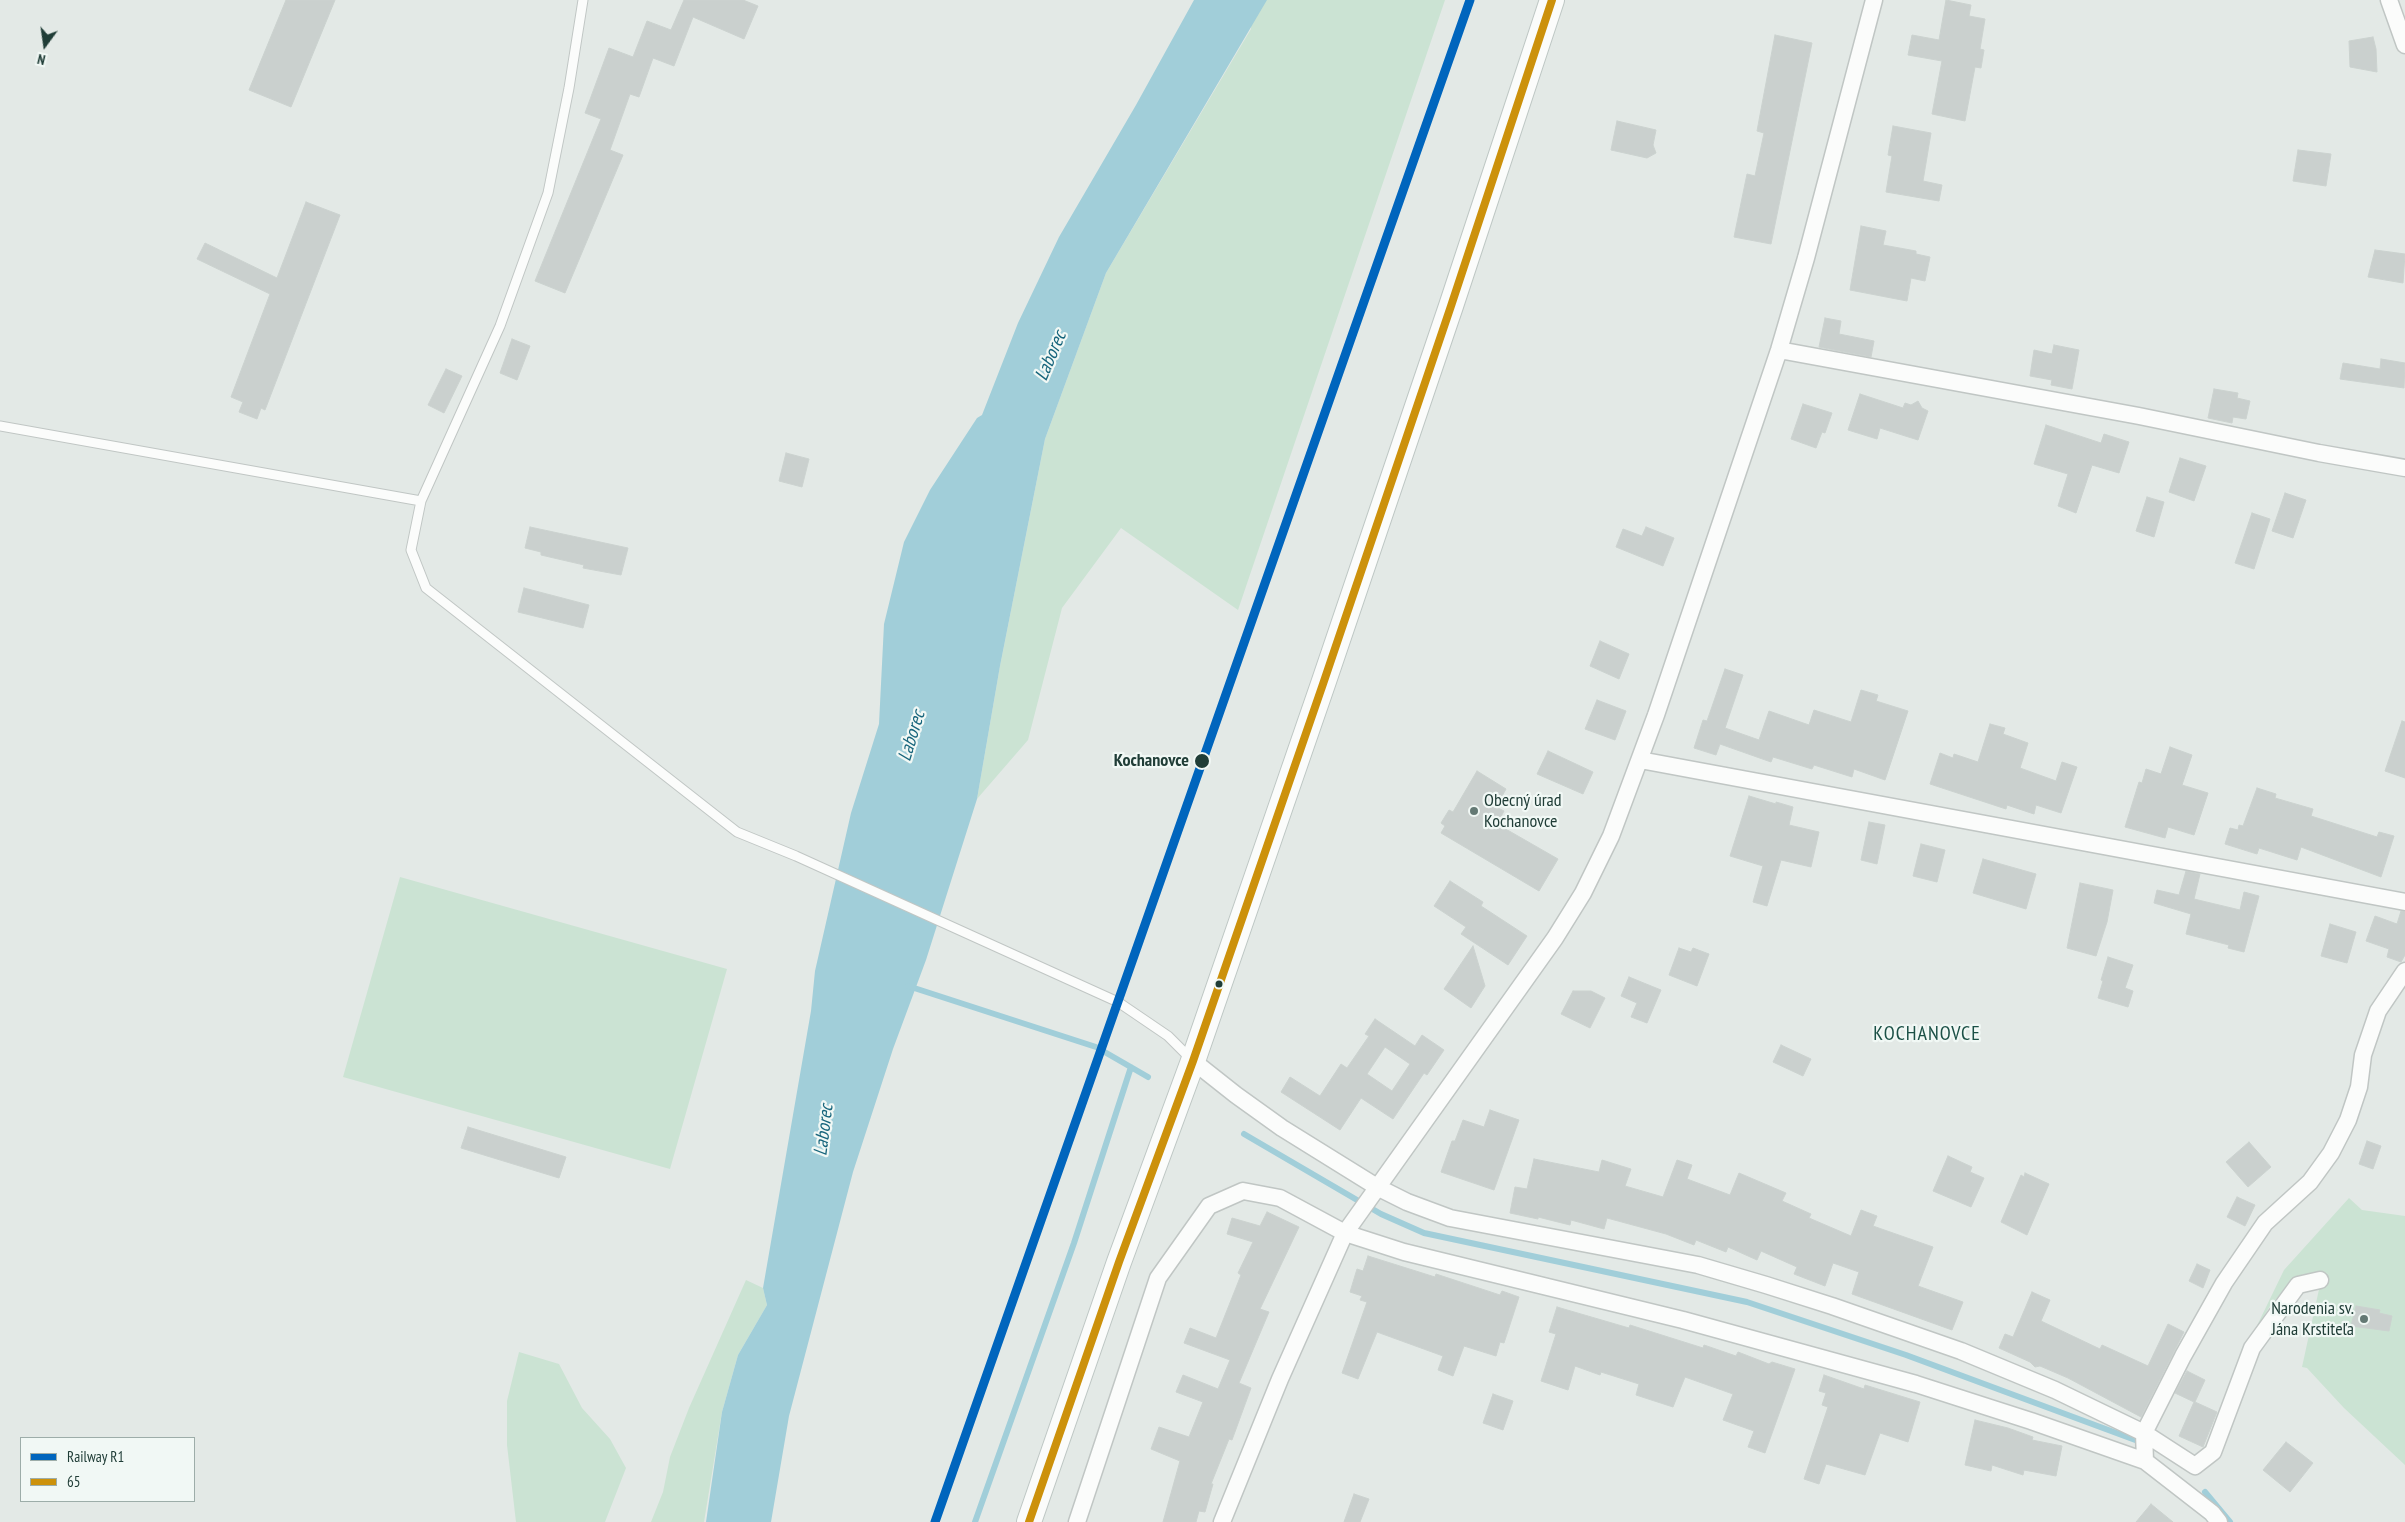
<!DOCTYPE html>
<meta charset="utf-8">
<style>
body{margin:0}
#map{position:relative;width:2405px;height:1522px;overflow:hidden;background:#e3e9e6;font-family:"PT Sans Narrow",sans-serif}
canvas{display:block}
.legend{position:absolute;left:20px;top:1437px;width:175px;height:65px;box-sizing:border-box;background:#f1f8f5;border:1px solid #9dada9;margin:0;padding:6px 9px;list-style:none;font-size:15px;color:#203d37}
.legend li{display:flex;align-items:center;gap:10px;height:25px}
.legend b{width:25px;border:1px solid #9dada9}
.north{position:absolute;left:20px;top:20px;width:50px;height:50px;-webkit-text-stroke:4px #f1f8f5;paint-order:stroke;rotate:194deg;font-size:14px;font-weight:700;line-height:20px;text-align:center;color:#203d37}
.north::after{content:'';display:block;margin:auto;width:18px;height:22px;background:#203d37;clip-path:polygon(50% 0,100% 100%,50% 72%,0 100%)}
</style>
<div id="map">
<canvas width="2405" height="1522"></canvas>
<ul class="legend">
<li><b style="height:6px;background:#0065bd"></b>Railway R1</li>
<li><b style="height:6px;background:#cc910b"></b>65</li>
</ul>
<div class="north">N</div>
</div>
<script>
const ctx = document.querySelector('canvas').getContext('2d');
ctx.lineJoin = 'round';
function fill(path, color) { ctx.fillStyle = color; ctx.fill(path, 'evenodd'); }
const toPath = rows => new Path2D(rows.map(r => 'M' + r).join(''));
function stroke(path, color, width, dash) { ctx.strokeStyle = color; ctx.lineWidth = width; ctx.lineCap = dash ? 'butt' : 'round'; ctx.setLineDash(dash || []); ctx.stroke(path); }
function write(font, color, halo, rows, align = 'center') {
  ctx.font = font + ' "PT Sans Narrow",sans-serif'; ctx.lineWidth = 4.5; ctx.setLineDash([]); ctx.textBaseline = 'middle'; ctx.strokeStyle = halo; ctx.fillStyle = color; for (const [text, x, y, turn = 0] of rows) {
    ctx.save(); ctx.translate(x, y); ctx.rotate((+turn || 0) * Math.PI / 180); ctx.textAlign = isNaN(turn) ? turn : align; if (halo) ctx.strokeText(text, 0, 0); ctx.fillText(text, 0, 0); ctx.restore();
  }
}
fill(toPath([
 [1247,0,1445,0,1238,610,1121,528,1062,608,1028,740,977,799,1000,666,1045,439,1106,273,1251,29],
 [400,877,727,969,670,1169,343,1077],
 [2349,1198,2362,1210,2405,1216,2405,1465,2344,1408,2307,1368,2302,1367,2323,1271,2302,1275,2294,1279,2270,1306,2252,1336,2284,1270],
 [746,1280,763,1288,767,1305,738,1355,722,1412,704,1522,651,1522,663,1492,670,1457,689,1408],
 [519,1352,559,1364,582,1408,610,1439,626,1468,605,1522,516,1522,507,1445,507,1401]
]), '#cbe3d3');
fill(toPath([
 [1194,0,1267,0,1106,273,1045,439,1000,666,977,799,926,960,893,1049,853,1172,789,1416,771,1522,706,1522,722,1412,738,1355,767,1305,763,1288,811,1011,815,971,851,813,879,724,884,624,904,542,930,490,977,418,982,415,1018,323,1059,237,1136,105]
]), '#a1ced9');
stroke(toPath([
 [908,986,1096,1047,1148,1077],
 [1244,1134,1381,1214,1424,1233,1747,1302,1906,1355,2138,1441],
 [2205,1492,2230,1522],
 [975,1522,1074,1243,1131,1067]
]), '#a1ced9', 6);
const building = toPath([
 [286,0,335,0,291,107,249,90,286,0],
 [684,0,743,0,758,6,744,39,693,17,674,66,653,58,639,97,630,94,610,150,623,155,565,293,535,281,601,119,585,113,609,48,633,57,647,21,671,30,684,0],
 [1946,0,1971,5,1969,16,1985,19,1980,49,1984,50,1981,68,1975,67,1965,121,1932,114,1942,61,1908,55,1912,35,1939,40,1946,0],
 [1775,35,1812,43,1771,244,1734,237,1747,174,1755,176,1764,133,1757,131,1775,35],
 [2373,37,2376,49,2377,72,2350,67,2349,41,2373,37],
 [1617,121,1656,130,1653,145,1656,153,1647,158,1611,150,1617,121],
 [1893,126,1931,133,1923,181,1942,185,1939,201,1886,192,1892,156,1888,155,1893,126],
 [2298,150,2331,154,2326,186,2293,181,2298,150],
 [306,202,340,215,265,410,261,408,257,419,239,412,243,402,231,397,270,294,197,259,205,243,277,278,306,202],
 [1861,226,1886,231,1883,245,1916,251,1916,254,1930,257,1925,281,1911,278,1907,301,1850,290,1861,226],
 [2375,250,2405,254,2403,283,2368,277,2375,250],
 [1825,318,1841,321,1839,334,1874,341,1871,357,1819,347,1825,318],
 [512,339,530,346,517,380,500,373,512,339],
 [2054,345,2079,350,2072,389,2051,385,2052,380,2030,376,2034,350,2052,354,2054,345],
 [2381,359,2405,363,2404,388,2340,379,2343,363,2380,369,2381,359],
 [446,369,462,376,444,413,428,405,446,369],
 [2214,389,2238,393,2237,398,2250,401,2246,419,2233,417,2232,423,2208,418,2214,389],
 [1860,394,1903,408,1905,403,1911,405,1918,401,1922,408,1928,411,1918,440,1880,428,1877,439,1848,430,1860,394],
 [1803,404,1832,413,1825,433,1822,432,1816,448,1791,439,1803,404],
 [2046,425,2101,443,2104,434,2129,442,2119,473,2092,465,2076,513,2058,506,2068,474,2034,464,2046,425],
 [786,453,809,459,802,487,779,481,786,453],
 [2180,458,2206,466,2194,501,2169,492,2180,458],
 [2285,493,2306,500,2293,538,2272,531,2285,493],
 [2147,497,2164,502,2154,537,2136,531,2147,497],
 [2252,513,2270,519,2254,569,2235,563,2252,513],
 [530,527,628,548,621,575,583,568,584,565,541,555,541,552,525,548,530,527],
 [1646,527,1674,538,1663,566,1616,547,1623,529,1642,536,1646,527],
 [524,588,589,605,583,628,518,612,524,588],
 [1600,641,1629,654,1619,679,1590,666,1600,641],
 [1725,669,1743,675,1725,728,1759,740,1769,711,1809,725,1814,710,1851,722,1861,690,1878,695,1876,701,1908,711,1885,780,1854,769,1852,777,1814,765,1812,769,1773,757,1771,762,1720,744,1716,755,1694,748,1703,720,1707,721,1725,669],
 [1597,700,1626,711,1615,740,1585,729,1597,700],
 [2402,721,2405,722,2405,778,2385,771,2402,721],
 [1990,724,2005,728,2003,734,2028,743,2020,768,2056,781,2062,762,2077,767,2061,813,2036,805,2034,814,2007,805,2006,809,1930,784,1940,753,1953,758,1954,754,1978,762,1990,724],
 [2170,747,2192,755,2182,785,2208,793,2194,835,2168,827,2165,838,2125,827,2139,782,2142,783,2146,769,2161,774,2170,747],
 [1548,751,1593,772,1583,794,1537,774,1548,751],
 [1477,771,1506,789,1496,807,1504,811,1497,824,1558,859,1539,891,1441,833,1445,826,1441,823,1449,810,1453,812,1477,771],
 [2257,788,2276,794,2275,798,2313,809,2311,816,2377,837,2379,832,2394,836,2381,877,2301,847,2297,860,2259,848,2257,854,2225,844,2230,828,2238,830,2239,825,2243,826,2257,788],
 [1749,796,1776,804,1776,802,1793,807,1789,825,1819,832,1811,867,1781,860,1767,906,1753,902,1763,866,1730,856,1749,796],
 [1869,822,1885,825,1877,864,1861,860,1869,822],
 [1921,844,1945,850,1937,882,1913,876,1921,844],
 [1983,859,2036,874,2026,909,1973,893,1983,859],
 [2186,871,2200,874,2194,899,2240,910,2244,892,2259,896,2244,952,2228,948,2229,945,2186,934,2191,914,2154,903,2157,890,2179,895,2186,871],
 [1450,881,1483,902,1481,906,1527,936,1508,965,1461,934,1466,927,1434,906,1450,881],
 [2080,883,2113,890,2107,922,2096,956,2067,948,2080,883],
 [2401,911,2405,912,2405,955,2401,962,2387,957,2389,949,2366,941,2375,916,2397,924,2401,911],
 [2330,924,2356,932,2347,963,2321,956,2330,924],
 [1473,946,1485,986,1471,1008,1444,989,1473,946],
 [1679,948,1691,952,1693,948,1709,954,1697,986,1669,975,1679,948],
 [2108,957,2133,965,2125,988,2133,991,2128,1007,2098,998,2103,981,2101,980,2108,957],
 [1629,977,1661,990,1647,1023,1631,1017,1637,1003,1621,996,1629,977],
 [1573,991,1591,991,1605,998,1590,1028,1561,1014,1573,991],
 [1375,1019,1415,1046,1422,1035,1444,1050,1427,1075,1424,1073,1393,1119,1361,1098,1340,1130,1281,1092,1290,1077,1320,1096,1341,1064,1347,1068,1369,1036,1365,1034,1375,1019],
 [1385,1047,1410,1064,1392,1091,1367,1074,1385,1047],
 [1781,1045,1811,1059,1803,1076,1773,1062,1781,1045],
 [1490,1110,1519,1120,1494,1190,1441,1172,1452,1141,1455,1141,1463,1120,1484,1127,1490,1110],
 [468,1127,566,1157,559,1178,461,1148,468,1127],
 [2367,1141,2381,1146,2373,1169,2359,1164,2367,1141],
 [2249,1142,2271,1167,2248,1187,2226,1162,2249,1142],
 [1948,1156,1972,1167,1970,1172,1984,1178,1971,1207,1933,1191,1948,1156],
 [1534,1159,1599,1172,1602,1160,1631,1169,1625,1186,1663,1197,1677,1160,1692,1165,1687,1179,1730,1195,1739,1173,1786,1193,1782,1201,1811,1214,1809,1218,1851,1236,1861,1210,1877,1216,1873,1226,1933,1247,1918,1286,1963,1302,1952,1330,1852,1294,1859,1272,1833,1263,1825,1286,1794,1274,1797,1267,1761,1251,1757,1260,1728,1247,1726,1252,1696,1240,1694,1245,1666,1234,1607,1218,1604,1229,1571,1220,1570,1225,1538,1217,1538,1219,1510,1213,1515,1187,1527,1189,1534,1159],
 [2025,1173,2049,1184,2027,1235,2001,1222,2021,1175,2024,1177,2025,1173],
 [2237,1197,2255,1205,2245,1226,2227,1217,2237,1197],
 [1267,1212,1299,1227,1260,1309,1269,1312,1239,1383,1251,1388,1232,1440,1229,1439,1211,1484,1213,1484,1205,1512,1199,1511,1196,1522,1163,1522,1180,1461,1151,1449,1159,1427,1189,1437,1203,1402,1176,1392,1183,1375,1218,1389,1230,1360,1184,1343,1190,1328,1216,1338,1241,1275,1238,1273,1253,1242,1227,1234,1232,1218,1260,1226,1267,1212],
 [1368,1256,1435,1277,1436,1274,1500,1295,1502,1291,1519,1297,1504,1343,1500,1342,1496,1356,1464,1346,1453,1376,1438,1370,1443,1356,1377,1332,1358,1379,1342,1373,1367,1302,1360,1300,1362,1296,1350,1292,1357,1269,1363,1271,1368,1256],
 [2197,1264,2210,1270,2203,1288,2189,1281,2197,1264],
 [2032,1292,2050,1300,2041,1321,2100,1349,2102,1345,2148,1366,2168,1324,2184,1332,2141,1417,2068,1378,2040,1366,2035,1367,2030,1362,1999,1348,2005,1334,2013,1337,2032,1292],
 [2356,1306,2380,1310,2379,1313,2392,1316,2389,1331,2351,1326,2356,1306],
 [1557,1307,1629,1328,1630,1325,1703,1348,1704,1345,1736,1356,1738,1352,1769,1364,1772,1362,1795,1369,1765,1453,1748,1447,1754,1431,1723,1420,1733,1394,1685,1377,1673,1407,1636,1395,1639,1384,1601,1372,1600,1375,1575,1366,1568,1390,1541,1381,1556,1334,1549,1332,1557,1307],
 [2187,1371,2205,1380,2195,1402,2217,1412,2203,1447,2179,1436,2194,1402,2175,1393,2187,1371],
 [1824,1375,1864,1389,1865,1385,1920,1402,1908,1442,1880,1433,1865,1475,1826,1464,1819,1484,1804,1479,1828,1407,1822,1405,1826,1393,1819,1391,1824,1375],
 [1493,1394,1513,1401,1503,1430,1483,1423,1493,1394],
 [1975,1420,2008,1428,2033,1437,2032,1440,2062,1446,2056,1476,2024,1470,2023,1475,1992,1465,1991,1471,1965,1465,1975,1420],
 [2286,1442,2313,1463,2290,1492,2263,1470,2286,1442],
 [1354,1494,1369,1499,1360,1522,1344,1522,1354,1494],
 [2151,1504,2173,1522,2136,1522,2151,1504]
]);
fill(building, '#cad0ce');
stroke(building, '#cbd2cf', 1);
const service = toPath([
 [583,0,569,88,548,193,500,326,421,501,411,550,426,588,737,832,796,856,1118,1002,1168,1036,1192,1060],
 [0,426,421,501]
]);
const minor = toPath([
 [2389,0,2405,45],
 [1779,350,2139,416,2319,453,2405,468],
 [1640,760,2405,902],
 [1193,1061,1236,1095,1282,1128,1377,1187,1407,1202,1450,1218,1698,1265,1766,1285,1832,1306,1961,1351,2055,1390,2144,1433,2195,1466,2213,1452,2252,1348,2298,1285,2320,1280],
 [2145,1461,2144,1433,2183,1356,2224,1283,2265,1223,2310,1182,2331,1153,2348,1120,2359,1087,2363,1055,2378,1011,2405,971],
 [1077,1522,1158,1278,1209,1206,1243,1191,1280,1198,1345,1233,1404,1252,1683,1320,1916,1384,2031,1421,2145,1461,2212,1513,2219,1522],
 [1222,1522,1280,1379,1345,1233,1555,938,1583,893,1611,836,1656,715,1779,350,1806,258,1874,0]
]);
const secondary = toPath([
 [1029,1522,1119,1262,1193,1061,1323,684,1451,306,1552,0]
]);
stroke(service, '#c0c6c4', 11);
stroke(minor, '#c0c6c4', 19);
stroke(secondary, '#bec7c4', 26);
stroke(service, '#fbfcfb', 9);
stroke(minor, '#fbfcfb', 16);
stroke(secondary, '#fbfcfb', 24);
stroke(toPath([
 [1029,1522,1119,1262,1193,1061,1323,684,1451,306,1552,0]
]), '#cc910b', 8);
stroke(toPath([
 [935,1522,1470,0]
]), '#0065bd', 9);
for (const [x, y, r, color] of [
 [1202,761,8,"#203d37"],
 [1474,811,5,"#647974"],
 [1219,984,4.5,"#203d37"],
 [2364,1319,5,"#647974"]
]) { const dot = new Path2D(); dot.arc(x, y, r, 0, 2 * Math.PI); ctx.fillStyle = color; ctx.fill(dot); stroke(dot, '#f1f8f5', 2); }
write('bold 18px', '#203d37', '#f1f8f5', [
 ["Kochanovce",1189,761]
], 'right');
write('18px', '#203d37', '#f1f8f5', [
 ["Obecný úrad",1484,801],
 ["Kochanovce",1484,822],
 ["Narodenia sv.",2354,1309,"right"],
 ["Jána Krstiteľa",2354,1330,"right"]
], 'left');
write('italic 19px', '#17657c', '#f1f8f5', [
 ["Laborec",1051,356,-67],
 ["Laborec",912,736,-73],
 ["Laborec",824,1130,-83]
]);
ctx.letterSpacing = '1px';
write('20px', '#1b5046', '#f1f8f5', [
 ["KOCHANOVCE",1927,1034]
]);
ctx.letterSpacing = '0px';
</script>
